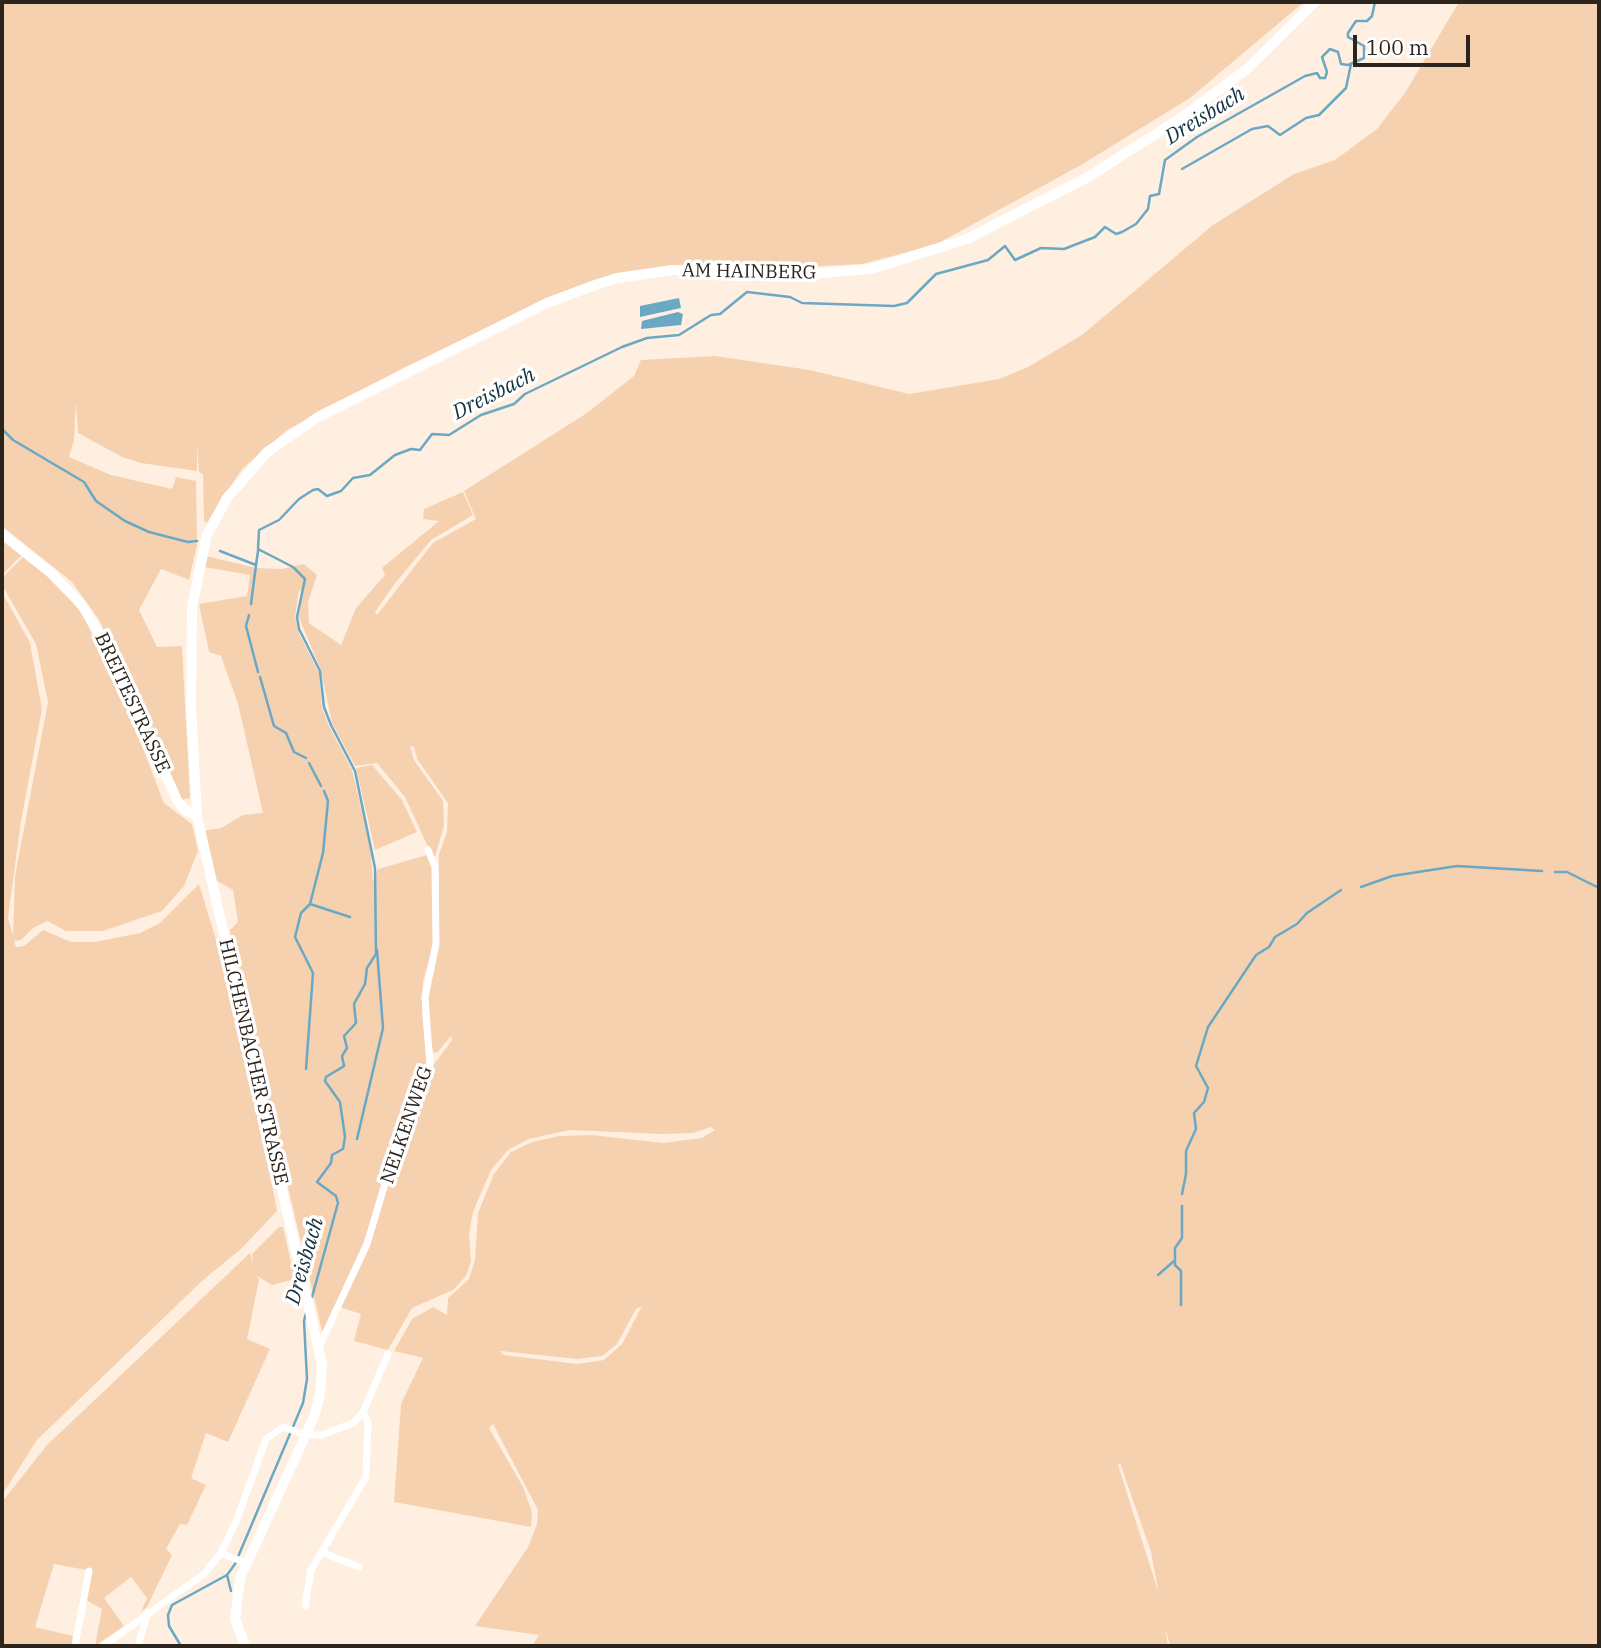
<!DOCTYPE html>
<style>
body{margin:0}
#map{position:relative;width:1601px;height:1648px;overflow:hidden;background:#ffefe1;font-family:"IBM Plex Serif",serif}
canvas{display:block}
.frame{position:absolute;inset:0;border:4px solid #2c251e;pointer-events:none}
.scale{position:absolute;left:1353px;top:35px;width:117px;height:32px;box-sizing:border-box;border:4px solid #2c251e;border-top:0;padding-left:9px;font-size:21px;line-height:24px;white-space:nowrap;color:#2c251e;-webkit-text-stroke:5px #fff;paint-order:stroke}
</style>
<div id="map">
<canvas width="1601" height="1648"></canvas>
<div class="frame"></div>
<div class="scale">100 m</div>
</div>
<script>
const ctx = document.querySelector('canvas').getContext('2d');
ctx.lineJoin = 'round';
function fill(path, color) { ctx.fillStyle = color; ctx.fill(path, 'evenodd'); }
const toPath = rows => new Path2D(rows.map(r => 'M' + r).join(''));
function stroke(path, color, width, dash) { ctx.strokeStyle = color; ctx.lineWidth = width; ctx.lineCap = dash ? 'butt' : 'round'; ctx.setLineDash(dash || []); ctx.stroke(path); }
function write(font, color, halo, rows, align = 'center') {
  ctx.font = font + ' "IBM Plex Serif",serif'; ctx.lineWidth = 7; ctx.setLineDash([]); ctx.textBaseline = 'middle'; ctx.strokeStyle = halo; ctx.fillStyle = color; for (const [text, x, y, turn = 0] of rows) {
    ctx.save(); ctx.translate(x, y); ctx.rotate((+turn || 0) * Math.PI / 180); ctx.textAlign = isNaN(turn) ? turn : align; if (halo) ctx.strokeText(text, 0, 0); ctx.fillText(text, 0, 0); ctx.restore();
  }
}
fill(toPath([
 [2,2,1304,2,1190,98,1081,165,935,245,862,264,781,268,672,265,614,274,548,299,403,368,287,430,242,469,207,523,204,521,203,474,199,472,197,445,197,471,141,463,122,457,78,433,76,402,74,440,69,457,111,475,172,489,176,477,196,481,197,545,189,580,161,569,139,610,157,647,182,646,190,798,182,800,99,620,72,582,2,526],
 [1459,2,1599,2,1599,1646,1170,1646,1165,1627,1168,1646,532,1646,539,1635,475,1626,528,1547,537,1524,538,1510,493,1424,489,1428,523,1487,532,1512,531,1527,394,1502,401,1404,423,1358,394,1351,412,1319,433,1307,447,1315,448,1298,469,1279,475,1260,478,1213,494,1174,511,1152,532,1142,559,1136,592,1135,663,1143,702,1138,715,1130,711,1127,693,1133,662,1134,570,1130,529,1139,508,1150,491,1170,473,1212,469,1235,471,1261,466,1276,453,1290,412,1308,388,1350,354,1341,361,1314,340,1307,369,1246,407,1122,423,1094,432,1067,452,1040,451,1036,437,1053,433,1052,427,1020,429,981,438,944,439,854,447,832,448,803,417,759,414,747,410,746,414,760,443,801,444,826,434,860,405,797,377,763,355,766,332,723,321,670,299,618,301,592,299,590,295,617,299,634,319,673,322,708,329,726,352,770,370,846,373,882,378,869,427,855,433,870,434,943,423,981,422,1012,427,1067,404,1119,364,1242,326,1331,322,1331,259,1065,250,1068,277,1211,241,1249,203,1280,37,1440,2,1495,2,592,30,643,42,709,21,821,8,918,13,936,15,876,48,702,36,644,2,585,2,578,23,557,61,587,82,614,119,686,164,803,192,824,198,851,184,886,162,911,103,931,66,931,47,921,33,928,21,940,14,941,16,947,24,946,43,930,71,942,95,942,140,933,160,923,199,884,228,979,236,975,230,930,238,922,233,890,212,878,203,831,221,828,243,815,263,813,238,704,221,656,209,652,199,604,247,596,250,575,204,567,206,556,256,568,282,569,304,564,317,575,308,602,309,623,341,645,356,608,385,575,382,568,439,521,423,519,424,509,463,492,473,515,431,540,393,586,375,612,377,615,433,543,476,519,464,491,587,413,634,376,641,360,715,356,810,370,909,394,999,379,1028,367,1082,335,1213,225,1294,174,1335,160,1377,129,1405,93],
 [642,1306,622,1344,604,1360,577,1364,504,1355,500,1351,577,1359,602,1356,617,1344,636,1309],
 [1120,1463,1151,1552,1159,1594,1118,1465],
 [2,537,22,555,2,575],
 [372,765,402,800,417,832,375,850,356,768],
 [279,1227,283,1227,295,1279,272,1285,257,1276,259,1280,247,1339,270,1349,228,1442,206,1433,191,1478,206,1485,187,1525,180,1524,166,1549,172,1555,147,1607,141,1612,147,1598,131,1577,104,1598,124,1626,95,1646,102,1609,84,1599,92,1571,54,1564,35,1627,73,1636,72,1646,2,1646,2,1502,47,1445,250,1253,253,1264,252,1254]
]), '#f6d1b0');
fill(toPath([
 [679,298,681,308,640,317,640,306],
 [678,312,683,314,681,325,641,329,642,321]
]), '#6aa8c3');
stroke(toPath([
 [1182,169,1252,129,1268,126,1280,135,1306,118,1319,115,1346,88,1351,64],
 [2,429,13,440,84,482,96,501,125,521,149,532,188,542,197,541],
 [220,551,256,565,258,551],
 [251,604,256,565],
 [249,615,246,626,258,672],
 [260,677,274,726,286,733,294,752,306,758],
 [309,763,321,786],
 [1555,872,1567,872,1599,888],
 [1361,887,1392,876,1457,866,1542,871],
 [310,904,350,917],
 [306,1069,313,973,295,937,301,913,310,904,323,853,328,801,324,791],
 [357,1139,383,1028,377,950],
 [1182,1194,1186,1174,1186,1151,1196,1129,1194,1113,1204,1102,1208,1088,1196,1066,1208,1027,1256,955,1269,947,1275,937,1297,924,1307,913,1341,890],
 [1158,1275,1174,1261],
 [312,1297,338,1203,336,1196,317,1182,331,1163,332,1155,343,1149,345,1137,340,1102,325,1081,326,1077,344,1066,342,1056,347,1048,344,1036,356,1023,354,1004,365,984,367,968,376,954,375,868,355,771,331,725,324,707,320,671,299,629,297,617,305,579,293,567,258,549,259,530,279,520,299,499,313,490,318,489,327,496,341,491,353,478,370,475,395,455,411,449,420,450,432,434,449,435,481,415,514,404,525,394,622,347,647,338,679,335,711,315,720,314,747,292,790,297,802,303,894,306,907,303,936,274,988,260,1005,246,1015,260,1041,248,1064,249,1095,237,1105,227,1116,234,1122,232,1136,224,1148,209,1150,196,1159,194,1165,160,1197,137,1305,76,1317,73,1320,78,1325,78,1327,72,1322,57,1330,49,1338,52,1341,64,1348,65,1364,58,1364,46,1348,37,1348,33,1356,21,1367,21,1372,16,1375,2],
 [1181,1305,1181,1271,1175,1265,1175,1248,1182,1238,1182,1206],
 [227,1575,231,1591],
 [181,1646,169,1626,168,1615,172,1605,227,1575,235,1564,303,1403,307,1379,304,1321,306,1313]
]), '#6aa8c3', 2.5);
stroke(toPath([
 [319,1347,367,1244,404,1120,430,1066,425,997,436,944,435,867,428,850],
 [321,1552,359,1567],
 [221,1553,246,1563],
 [305,1606,311,1570,366,1477,368,1423,363,1412],
 [75,1646,89,1571],
 [103,1646,204,1574,221,1553,236,1522,266,1439,283,1427,306,1435,322,1435,353,1423,363,1412,388,1354],
 [138,1646,148,1612]
]), '#fff', 7);
stroke(toPath([
 [2,534,50,572,82,605,113,657,177,800,185,810,197,816],
 [245,1646,235,1619,240,1578,314,1417,320,1395,322,1365,197,816,191,707,192,606,207,535,227,498,267,452,318,417,547,303,595,285,617,278,674,270,809,274,871,269,967,239,1088,177,1181,118,1247,69,1315,2]
]), '#fff', 10);
write('19px', '#2c251e', '#fff', [
 ["AM HAINBERG",749,272,1],
 ["BREITESTRASSE",132,703,65],
 ["HILCHENBACHER STRASSE",253,1062,77],
 ["NELKENWEG",407,1125,-71]
]);
write('italic 21px', '#13313e', '#fff', [
 ["Dreisbach",1205,116,-32],
 ["Dreisbach",494,394,-27],
 ["Dreisbach",305,1261,-74]
]);
</script>
